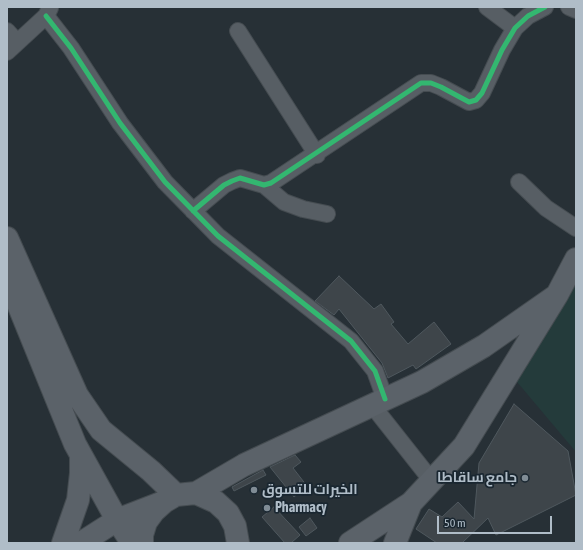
<!DOCTYPE html>
<meta charset="utf-8">
<style>
body{margin:0}
#map{position:relative;width:583px;height:550px;overflow:hidden;background:#273036;font-family:"Asap Condensed",sans-serif}
canvas{display:block}
.frame{position:absolute;inset:0;border:8px solid #b0bdc8;pointer-events:none}
.scale{position:absolute;left:437px;top:516px;width:115px;height:18px;box-sizing:border-box;border:2px solid #b0bdc8;border-top:0;padding-left:5px;font-size:12px;line-height:14px;white-space:nowrap;color:#b0bdc8;-webkit-text-stroke:3px #1a2731;paint-order:stroke}
</style>
<div id="map">
<canvas width="583" height="550"></canvas>
<div class="frame"></div>
<div class="scale">50 m</div>
</div>
<script>
const ctx = document.querySelector('canvas').getContext('2d');
ctx.lineJoin = 'round';
function fill(path, color) { ctx.fillStyle = color; ctx.fill(path, 'evenodd'); }
const toPath = rows => new Path2D(rows.map(r => 'M' + r).join(''));
function stroke(path, color, width, dash) { ctx.strokeStyle = color; ctx.lineWidth = width; ctx.lineCap = dash ? 'butt' : 'round'; ctx.setLineDash(dash || []); ctx.stroke(path); }
function write(font, color, halo, rows, align = 'center') {
  ctx.font = font + ' "Asap Condensed",Cairo,sans-serif'; ctx.lineWidth = 3.5; ctx.setLineDash([]); ctx.textBaseline = 'middle'; ctx.strokeStyle = halo; ctx.fillStyle = color; for (const [text, x, y, turn = 0] of rows) {
    ctx.save(); ctx.translate(x, y); ctx.rotate((+turn || 0) * Math.PI / 180); ctx.textAlign = isNaN(turn) ? turn : align; if (halo) ctx.strokeText(text, 0, 0); ctx.fillText(text, 0, 0); ctx.restore();
  }
}
fill(toPath([
 [576,272,576,452,512,376]
]), '#243b3b');
const building = toPath([
 [339,276,374,309,381,304,394,322,391,324,408,344,434,322,451,344,416,369,413,365,388,378,382,363,339,309,334,315,315,301,339,276],
 [514,404,568,451,576,495,496,535,488,518,462,543,437,543,416,529,429,509,442,517,458,502,474,519,479,463,514,404],
 [295,455,301,462,293,468,307,486,294,497,270,467,295,455],
 [263,470,266,475,234,491,232,487,263,470],
 [274,507,300,535,291,543,285,543,262,517,274,507],
 [310,518,317,528,306,536,299,527,310,518]
]);
fill(building, '#3e454a');
stroke(building, '#4f585e', 1);
const street = toPath([
 [487,7,515,28],
 [569,7,576,10],
 [46,16,71,48,120,123,165,182,218,236,351,341,375,371,385,399],
 [7,31,17,42],
 [238,31,317,155],
 [7,52,46,16,50,8],
 [519,182,546,208,576,228],
 [264,185,284,202,303,209,327,214],
 [193,211,224,185,232,181,240,178,264,185,271,183,421,83,431,83,441,87,469,102,476,100,482,93,502,50,515,28,528,16,545,7],
 [372,405,432,481]
]);
const secondary = toPath([
 [7,238,77,395,101,430,151,471,176,495],
 [7,277,75,444,117,520,132,543],
 [196,493,244,465,422,382,484,346,557,295],
 [63,543,78,500,81,473,81,456],
 [81,543,117,520,161,503],
 [142,543,142,535,146,522,154,511,164,502,176,495,196,493,216,502,228,513,235,526,238,543],
 [350,543,411,503,464,446,557,295,576,259],
 [395,543,411,503]
]);
stroke(street, '#454c51', 18);
stroke(secondary, '#454c51', 24);
stroke(street, '#575e64', 16);
stroke(secondary, '#5b6269', 22);
stroke(toPath([
 [46,16,71,48,120,123,165,182,218,236,351,341,375,371,385,399],
 [193,211,224,185,232,181,240,178,264,185,271,183,421,83,431,83,441,87,469,102,476,100,482,93,502,50,515,28,528,16,545,7]
]), '#33b770', 5);
for (const [x, y, r, color] of [
 [525,478,4,"#808c95"],
 [254,490,4,"#808c95"],
 [267,508,4,"#808c95"]
]) { const dot = new Path2D(); dot.arc(x, y, r, 0, 2 * Math.PI); ctx.fillStyle = color; ctx.fill(dot); stroke(dot, '#1a2731', 1.5); }
write('bold 14px', '#b0bdc8', '#1a2731', [
 ["جامع ساقاطا",517,478,"right"],
 ["الخيرات للتسوق",262,490],
 ["Pharmacy",275,508]
], 'left');
</script>
